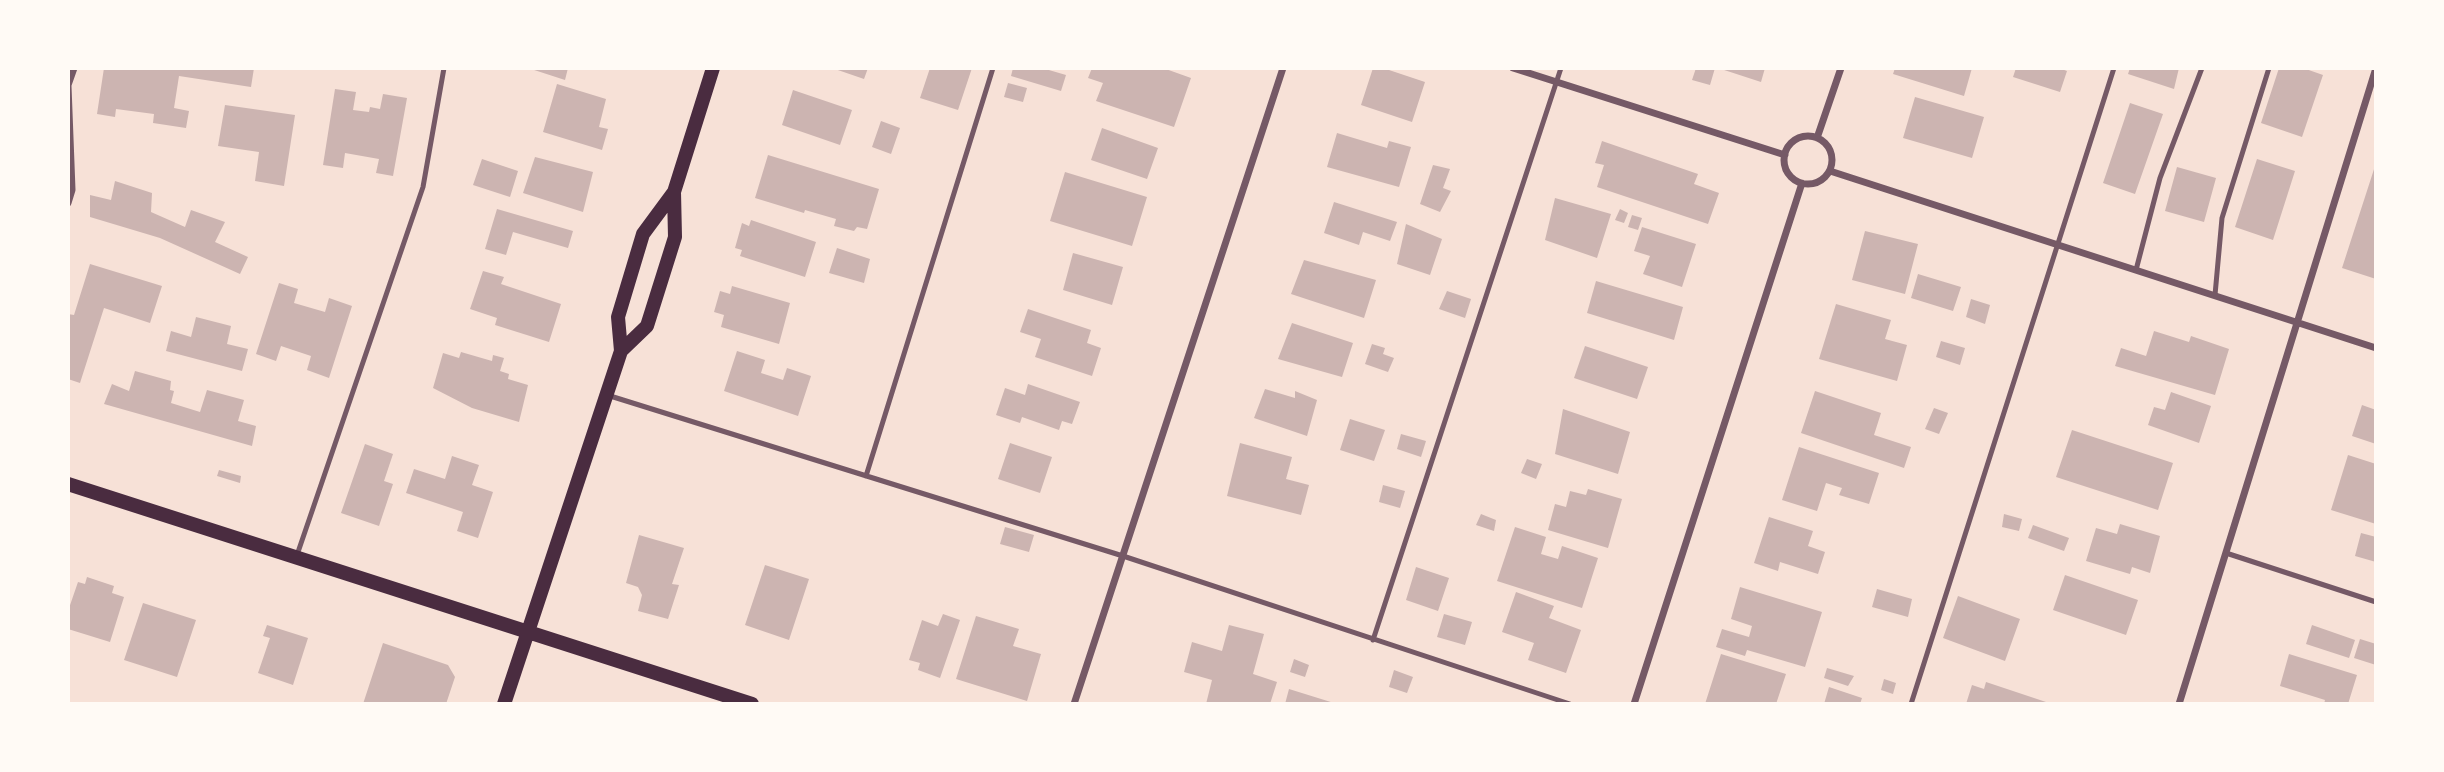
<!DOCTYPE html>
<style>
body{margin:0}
#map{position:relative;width:2444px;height:772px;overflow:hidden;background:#f7e1d7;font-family:"Noto Serif",serif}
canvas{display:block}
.frame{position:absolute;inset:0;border:70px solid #fffaf5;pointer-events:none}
</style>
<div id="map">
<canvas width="2444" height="772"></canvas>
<div class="frame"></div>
</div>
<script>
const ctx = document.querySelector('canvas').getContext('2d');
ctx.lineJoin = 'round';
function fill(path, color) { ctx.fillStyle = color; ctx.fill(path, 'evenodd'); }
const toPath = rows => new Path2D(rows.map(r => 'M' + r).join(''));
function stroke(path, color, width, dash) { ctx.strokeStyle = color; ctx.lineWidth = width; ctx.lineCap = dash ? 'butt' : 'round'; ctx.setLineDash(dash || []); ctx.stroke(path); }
fill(toPath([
 [104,68,254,68,251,87,179,76,174,108,189,111,186,128,153,123,154,114,116,109,115,117,97,114],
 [528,68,568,68,565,80],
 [832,68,868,68,864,79],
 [930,68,972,68,958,110,920,98],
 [1013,68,1042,68,1066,75,1061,91,1011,76],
 [1092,68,1163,68,1191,78,1174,127,1096,101,1103,83,1088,78],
 [1373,68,1383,68,1425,82,1412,122,1361,105],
 [1696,68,1715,68,1710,85,1692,80],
 [1718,68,1765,68,1761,82],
 [1895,68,1972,68,1964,96,1893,74],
 [2016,68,2059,68,2067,71,2060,92,2013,77],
 [2130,68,2179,68,2174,89,2128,74],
 [2279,68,2303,68,2323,75,2302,137,2261,123],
 [1008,83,1027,88,1023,102,1004,97],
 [557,84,606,99,599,127,608,129,602,150,543,132],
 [335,89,356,92,353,110,369,112,370,107,380,109,383,94,407,98,393,176,376,173,379,159,345,153,343,168,323,165],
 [793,90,852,110,840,145,782,125],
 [1915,97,1984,117,1972,158,1903,138],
 [2130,103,2163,114,2135,194,2103,183],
 [225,105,295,115,284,186,255,181,259,152,218,146],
 [881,121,900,128,891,154,872,147],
 [1102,128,1158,148,1147,179,1091,160],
 [1337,133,1387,148,1389,141,1411,147,1399,187,1327,167],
 [1602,141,1698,174,1694,184,1719,193,1708,224,1597,187,1604,165,1595,163],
 [768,155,879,189,867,229,857,227,854,231,834,226,836,219,805,210,804,213,755,198],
 [535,157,593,172,583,212,523,193],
 [482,159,518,171,510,197,473,185],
 [2257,159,2295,171,2273,240,2235,227],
 [2376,163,2376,279,2342,268],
 [1433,165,1450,169,1443,188,1451,191,1440,212,1420,204],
 [2177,167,2216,178,2204,222,2165,211],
 [1065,172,1147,197,1132,246,1050,221],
 [115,181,152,193,151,212,185,227,191,210,225,222,215,242,248,257,240,274,160,238,90,217,90,195,111,200],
 [1555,198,1611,214,1597,258,1545,240],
 [1334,202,1397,222,1390,241,1363,232,1359,245,1324,233],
 [497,209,573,231,568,248,513,232,506,255,485,249],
 [1620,209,1628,213,1624,223,1615,220],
 [1632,215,1642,218,1638,230,1628,227],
 [751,220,816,242,805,277,740,256,742,250,735,248,742,223,749,226],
 [1406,224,1442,239,1430,275,1397,264],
 [1642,227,1696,244,1682,287,1643,274,1650,256,1634,251],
 [1865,231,1918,244,1905,294,1852,280],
 [837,248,870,259,864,283,829,273],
 [1073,253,1123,267,1112,305,1063,290],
 [1304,260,1376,280,1364,318,1291,294],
 [90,264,162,286,150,323,104,308,80,383,68,379,68,314,74,315],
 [483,271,504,277,501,284,561,304,549,342,495,325,497,318,470,309],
 [1918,274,1961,287,1953,311,1911,298],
 [1596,281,1683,307,1674,340,1587,313],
 [279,283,298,289,294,303,325,312,329,298,352,306,329,378,307,370,311,356,281,346,276,361,256,354],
 [732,286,790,303,779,344,721,327,724,315,714,312,720,291,730,294],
 [1447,291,1471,299,1465,318,1439,309],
 [1971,299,1990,305,1985,324,1966,317],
 [1836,304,1891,320,1885,339,1907,345,1897,381,1819,359],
 [1028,309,1091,330,1087,343,1101,348,1092,376,1035,357,1041,339,1020,332],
 [196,317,231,326,227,344,248,349,242,371,166,351,171,331,191,337],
 [1292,323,1353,343,1342,377,1278,359],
 [2154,331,2189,342,2191,336,2229,349,2215,395,2115,366,2121,348,2146,356],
 [1941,341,1965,348,1960,365,1936,357],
 [1372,344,1385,348,1383,354,1394,358,1388,372,1365,364],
 [1585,346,1648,367,1637,399,1574,378],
 [737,351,765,360,761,373,783,380,787,368,811,376,798,416,724,391],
 [461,352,492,361,493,355,504,358,500,371,509,374,508,379,528,385,519,422,472,408,433,388,443,353,459,358],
 [135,371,171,381,170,390,174,391,171,403,200,412,207,390,244,400,238,421,256,426,252,446,104,404,112,384,129,391],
 [1028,384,1080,402,1072,424,1062,421,1059,430,1022,417,1020,423,996,415,1005,388,1025,395],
 [1265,389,1295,398,1295,391,1317,400,1307,436,1254,418],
 [1815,391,1881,413,1874,435,1911,447,1904,468,1801,433],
 [2171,392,2211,406,2199,443,2148,425,2154,407,2165,410],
 [2362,405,2376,410,2376,444,2352,436],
 [1934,408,1948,413,1939,434,1925,429],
 [1563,409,1630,432,1618,474,1555,454],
 [1350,419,1385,430,1374,461,1340,450],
 [2072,430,2173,463,2158,510,2056,477],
 [1401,434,1426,441,1421,457,1397,449],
 [1010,443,1052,457,1040,493,998,479],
 [1240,443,1292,457,1286,479,1309,485,1301,515,1227,496],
 [365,444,393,454,384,481,393,484,379,526,341,513],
 [1799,447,1879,473,1869,504,1839,495,1842,488,1826,483,1817,511,1782,500],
 [2348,455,2376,464,2376,524,2331,510],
 [452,456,479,465,472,485,493,492,478,538,457,531,463,512,406,493,414,469,445,479],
 [1527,459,1542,464,1536,479,1521,473],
 [219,470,241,476,240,483,217,476],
 [1383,485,1405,491,1400,508,1379,502],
 [1588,489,1622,499,1608,548,1548,530,1555,504,1566,507,1570,491,1586,495],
 [1481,514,1496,520,1494,531,1476,525],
 [2004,514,2022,519,2019,531,2002,527],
 [1769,517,1813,531,1808,546,1825,552,1818,574,1780,562,1778,571,1754,563],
 [2120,524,2160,536,2150,573,2132,567,2130,574,2086,561,2096,528,2117,534],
 [2033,525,2069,538,2064,551,2028,538],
 [1005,527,1034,535,1029,552,1000,544],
 [1515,527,1546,537,1541,554,1558,559,1562,546,1598,558,1582,608,1497,581],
 [2361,533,2376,537,2376,562,2355,556],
 [639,535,684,548,672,584,679,585,668,619,638,611,642,595,638,587,626,583],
 [765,565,809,579,789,640,745,625],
 [1416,567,1449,578,1438,611,1406,600],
 [2065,575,2138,600,2126,635,2053,610],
 [87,577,114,586,112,593,124,597,110,642,68,629,68,611,78,582,85,584],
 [1740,587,1822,612,1805,667,1747,650,1745,656,1716,647,1722,629,1749,637,1752,626,1731,619],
 [1877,589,1912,599,1908,617,1872,607],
 [1516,592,1554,606,1549,618,1581,630,1566,673,1528,660,1534,643,1502,632],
 [1958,596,2020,619,2005,661,1943,638],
 [143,603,196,620,177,677,124,660],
 [943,614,960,620,940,678,918,670,920,663,909,660,922,620,938,626],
 [1444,614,1472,622,1465,645,1437,637],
 [976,616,1019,629,1013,646,1041,654,1027,701,956,679],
 [267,625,308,638,293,685,258,673,270,638,263,636],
 [1229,625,1264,634,1253,674,1277,682,1270,704,1206,704,1212,680,1184,672,1192,642,1222,651],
 [2312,625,2355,640,2349,658,2306,644],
 [2360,639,2376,644,2376,665,2354,658],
 [383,643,448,665,455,677,446,704,363,704],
 [1721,654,1786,674,1776,704,1705,704],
 [2289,654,2357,675,2348,704,2324,704,2325,700,2280,686],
 [1294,659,1309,665,1305,677,1290,672],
 [1827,668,1854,676,1848,686,1824,678],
 [1394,670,1413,677,1407,693,1389,687],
 [1884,679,1896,683,1893,694,1881,690],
 [1986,682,2049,703,2049,704,1966,704,1972,685,1984,689],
 [1829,687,1862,698,1860,704,1824,704],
 [1289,689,1334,703,1334,704,1285,704]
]), '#ccb4b1');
stroke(toPath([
 [2136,270,2160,178,2202,68],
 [2215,295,2222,218,2269,68],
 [607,395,1123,556,1570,704],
 [866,476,993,68],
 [2226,553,2376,602],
 [297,555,423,187,444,68],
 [1373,640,1561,68],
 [1911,704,2114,68]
]), '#755966', 5);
stroke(toPath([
 [1513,68,1785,155],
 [68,85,74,68],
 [68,86,72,190,68,203],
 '1784 160a24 24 0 1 1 48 0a24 24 0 1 1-48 0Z',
 [1817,138,1841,68],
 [1830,171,2376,348],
 [1074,704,1283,68],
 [1634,704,1802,183],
 [2179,704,2376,68]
]), '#755966', 7);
stroke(toPath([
 [621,351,647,326,675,237,674,192,713,68],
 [68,484,752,704],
 [504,704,621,351,618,317,643,234,674,192]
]), '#4a2c40', 14);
</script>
